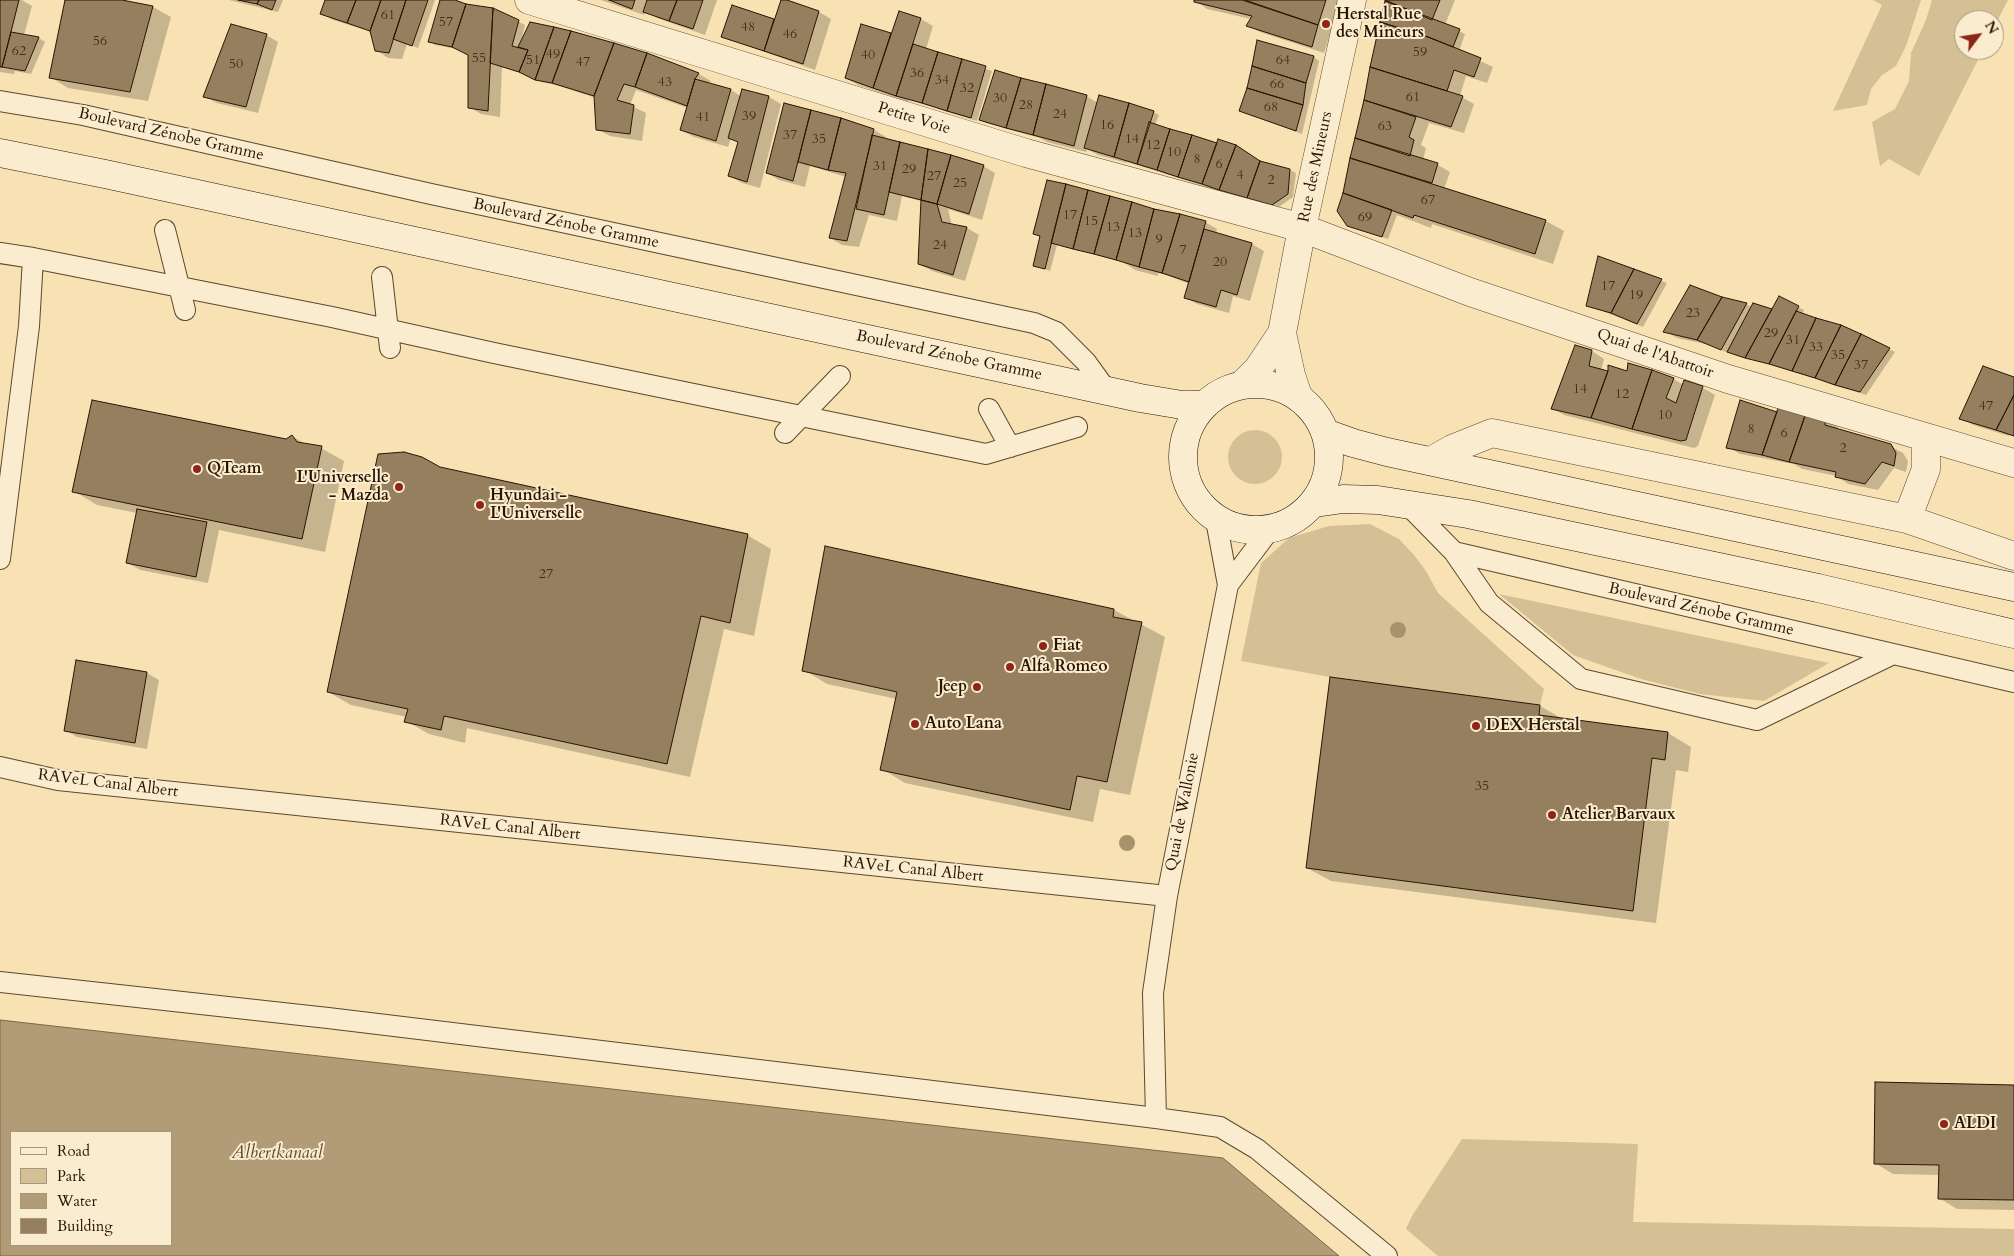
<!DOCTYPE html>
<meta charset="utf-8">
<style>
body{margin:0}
#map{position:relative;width:2014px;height:1256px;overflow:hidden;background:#f8e2b3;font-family:Cardo,serif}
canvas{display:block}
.legend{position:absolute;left:10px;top:1131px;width:162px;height:115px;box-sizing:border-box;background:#faecce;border:1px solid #a6967d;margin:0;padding:6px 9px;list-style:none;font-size:15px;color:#291403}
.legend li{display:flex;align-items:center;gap:10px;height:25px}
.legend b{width:25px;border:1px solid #a6967d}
.north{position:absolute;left:1954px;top:10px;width:50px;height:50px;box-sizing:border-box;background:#faecce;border:1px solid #a6967d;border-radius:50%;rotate:59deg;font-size:14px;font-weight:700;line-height:20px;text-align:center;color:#291403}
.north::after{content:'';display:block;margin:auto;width:18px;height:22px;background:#8f2418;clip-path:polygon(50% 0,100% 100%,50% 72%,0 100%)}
</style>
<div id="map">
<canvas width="2014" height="1256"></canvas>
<ul class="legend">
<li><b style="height:6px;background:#faecce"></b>Road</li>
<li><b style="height:14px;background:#d5bf95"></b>Park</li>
<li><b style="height:14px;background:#b29c77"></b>Water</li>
<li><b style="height:14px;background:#957f5f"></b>Building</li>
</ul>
<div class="north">N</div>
</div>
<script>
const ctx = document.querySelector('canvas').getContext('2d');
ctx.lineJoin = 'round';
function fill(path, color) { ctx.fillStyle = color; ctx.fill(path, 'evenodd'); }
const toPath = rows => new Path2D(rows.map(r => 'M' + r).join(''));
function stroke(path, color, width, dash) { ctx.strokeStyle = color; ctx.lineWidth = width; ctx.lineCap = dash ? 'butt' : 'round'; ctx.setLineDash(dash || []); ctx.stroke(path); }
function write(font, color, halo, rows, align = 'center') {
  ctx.font = font + ' Cardo,serif'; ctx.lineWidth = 4; ctx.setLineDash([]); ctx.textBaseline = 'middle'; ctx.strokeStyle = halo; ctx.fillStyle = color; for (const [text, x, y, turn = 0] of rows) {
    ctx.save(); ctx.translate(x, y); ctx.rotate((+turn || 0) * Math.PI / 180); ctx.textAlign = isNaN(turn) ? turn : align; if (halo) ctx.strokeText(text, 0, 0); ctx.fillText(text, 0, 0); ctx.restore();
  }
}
fill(toPath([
 [1873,0,1921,0,1906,46,1896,66,1882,75,1871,89,1867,105,1833,111,1882,5],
 [1932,0,2008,0,1994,27,1994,20,1964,20,1964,50,1983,50,1919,176,1889,159,1880,166,1872,122,1895,109,1909,81,1911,53,1926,20],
 '1228 457a27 27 0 1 1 54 0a27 27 0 1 1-54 0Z',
 [1370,524,1399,539,1414,555,1426,571,1438,593,1544,689,1540,705,1330,677,1241,661,1261,563,1289,538,1329,526],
 [1499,594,1829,663,1764,701,1700,694,1641,679,1573,655],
 [1462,1139,1638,1144,1633,1222,2014,1229,2014,1256,1438,1256,1406,1229,1412,1216]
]), '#d5bf95');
const water = toPath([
 [0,1020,1223,1158,1339,1256,0,1256,0,1020],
 [11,1132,171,1132,171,1245,11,1245,11,1132]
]);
fill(water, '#b29c77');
stroke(water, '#7b6649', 1);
fill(toPath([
 [0,0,22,0,32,6,24,35,39,38,45,42,31,74,15,71,14,74,0,72],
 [67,0,115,0,153,7,171,17,148,101,68,88,50,77],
 [229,0,283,0,278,12],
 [326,0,435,0,418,48,407,44,402,59,388,58,376,50,372,32,333,20,321,13],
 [441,0,451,0,465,5,493,9,525,25,520,46,647,55,699,74,711,81,708,84,731,90,741,96,742,91,769,97,781,104,760,188,742,183,730,176,739,143,731,138,728,147,694,137,681,130,688,108,636,90,630,105,646,113,642,141,610,136,597,129,596,98,559,86,542,82,527,75,502,67,500,117,481,114,469,107,470,56,457,49,435,45,430,41],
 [601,0,717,0,705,35,657,18,645,12,644,15],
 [782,0,819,12,831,19,815,70,728,39,732,6,775,21],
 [1195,0,1238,0,1245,3,1246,0,1340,0,1324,53,1260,32,1248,26,1251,19,1207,9],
 [1386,0,1455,0,1445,25,1465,34,1459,51,1493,67,1487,83,1466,76,1460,96,1474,104,1464,133,1429,123,1421,145,1426,148,1423,160,1438,165,1450,172,1444,189,1546,221,1564,231,1553,264,1432,224,1431,228,1397,215,1388,239,1347,225,1344,194],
 [899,12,921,19,933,26,926,49,992,71,977,121,909,100,908,102,858,85,846,78,862,25,892,34],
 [266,35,278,42,258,113,217,103,204,96],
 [1258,42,1314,57,1319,61,1302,134,1241,111,1248,88],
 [1086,96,1098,103,1153,112,1159,115,1155,125,1261,163,1290,170,1296,173,1293,197,1279,207,1226,193,1127,162,1127,163,1098,155,1087,149,1086,152,1047,142,1040,138,986,123,980,119],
 [785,105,841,119,874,130,886,137,885,139,983,166,995,173,982,220,948,209,952,226,967,228,979,235,965,281,932,271,919,264,922,201,902,196,897,221,869,215,859,247,842,245,830,238,846,177,810,166,805,187,779,180,767,173],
 [1154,210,1205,222,1217,229,1216,234,1252,244,1264,251,1250,301,1233,296,1229,313,1197,304,1185,297,1189,284,1169,276,1158,273,1158,276,1135,270,1123,262,1057,245,1050,271,1035,265,1040,237,1034,234],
 [1598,258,1667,283,1643,327,1587,305],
 [1722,298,1746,304,1752,307,1773,310,1780,298,1804,310,1802,314,1841,326,1895,352,1866,395,1728,351,1728,353,1710,345,1677,338,1665,331],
 [1592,351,1604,359,1601,371,1673,379,1684,385,1685,382,1703,388,1715,395,1698,446,1694,448,1564,415,1552,408],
 [2014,379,2014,436,2010,434,2009,436,1973,425,1961,418],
 [1777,413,1826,420,1838,427,1837,430,1890,446,1903,453,1908,461,1906,472,1894,468,1878,490,1848,484,1837,476,1802,469,1794,464,1740,454,1728,447],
 [292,436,307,445,321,448,344,461,325,552,219,530,208,583,140,570,128,563,137,513,97,505,74,491,286,441],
 [747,535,771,549,754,636,724,629,690,777,467,728,465,743,429,734,406,721,407,717,351,705,328,692],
 [1114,610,1165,637,1130,795,1100,789,1093,822,905,783,882,769,897,699,827,684,804,670],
 [147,673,159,680,147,749,77,737,65,730],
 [1540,706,1563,719,1668,733,1691,747,1688,772,1676,770,1656,923,1331,881,1307,868],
 [2014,1086,2014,1210,1957,1209,1939,1198,1940,1175,1893,1174,1875,1163]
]), '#0003');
const building = toPath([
 [0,0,19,0,2,67,0,67,0,0],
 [65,0,122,0,153,6,130,92,49,78,65,0],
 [238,0,259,0,257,4,238,0],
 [259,0,276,0,272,10,257,4,259,0],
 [325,0,356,0,347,23,320,14,325,0],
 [356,0,381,0,370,31,347,23,356,0],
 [381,0,406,0,389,53,375,51,370,31,381,0],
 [406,0,428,0,412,46,393,39,406,0],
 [440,0,455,0,466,4,452,47,428,42,440,0],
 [609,0,635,0,632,9,609,0],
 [647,0,677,0,669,21,643,12,647,0],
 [677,0,703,0,693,29,669,21,677,0],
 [781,0,787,0,819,11,803,64,764,51,781,0],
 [1194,0,1242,0,1318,25,1312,47,1246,26,1252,16,1194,2,1194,0],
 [1245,0,1326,0,1318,25,1245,0],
 [1385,0,1440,0,1432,20,1385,0],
 [1385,1,1460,29,1453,47,1428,37,1380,22,1385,1],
 [466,4,493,8,488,111,468,108,468,55,452,47,466,4],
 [732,5,774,19,764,51,721,37,732,5],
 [493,8,519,20,512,46,528,50,519,72,490,63,493,8],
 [899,11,921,18,896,96,873,88,899,11],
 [530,22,554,27,535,80,519,72,528,50,518,47,530,22],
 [1380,22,1428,37,1481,58,1474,77,1454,70,1447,91,1370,67,1380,22],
 [231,24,267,34,246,107,203,97,231,24],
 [861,24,891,33,873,88,845,78,861,24],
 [554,27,571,31,552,83,535,80,554,27],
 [571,31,614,43,594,96,552,83,571,31],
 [11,32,39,37,25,71,2,67,11,32],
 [1257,40,1314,56,1306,83,1252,66,1257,40],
 [614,43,647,53,635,87,624,84,617,100,634,105,630,134,596,130,594,96,614,43],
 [913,44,938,52,922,103,896,96,913,44],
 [938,52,962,59,947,111,922,103,938,52],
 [647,53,699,73,695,79,687,106,635,87,647,53],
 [962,59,986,66,971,118,947,111,962,59],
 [1252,66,1306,83,1303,105,1247,88,1252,66],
 [1370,67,1463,96,1451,127,1364,100,1370,67],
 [995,70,1021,78,1006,128,979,120,995,70],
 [1021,78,1046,84,1033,135,1006,128,1021,78],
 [695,79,731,89,716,141,680,130,695,79],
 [1046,84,1087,95,1074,146,1033,135,1046,84],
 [1247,88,1303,105,1296,131,1239,111,1247,88],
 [742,89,769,96,747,182,728,176,738,142,728,138,742,89],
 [1099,95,1129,103,1114,157,1084,148,1099,95],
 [1364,100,1416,117,1409,137,1414,140,1410,156,1355,138,1364,100],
 [784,103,811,110,793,181,766,173,784,103],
 [1129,103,1154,111,1137,164,1114,157,1129,103],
 [811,110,841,118,828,170,798,162,811,110],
 [841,118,874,129,847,241,829,238,846,173,828,170,841,118],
 [1149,122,1170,129,1157,170,1137,164,1149,122],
 [1170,129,1192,135,1178,177,1157,170,1170,129],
 [872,135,900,142,884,215,856,209,872,135],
 [1192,135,1217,143,1202,184,1178,177,1192,135],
 [1355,138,1438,163,1432,183,1350,158,1355,138],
 [1218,139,1236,145,1219,190,1202,184,1218,139],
 [900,142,928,149,921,200,889,192,900,142],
 [1236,145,1260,161,1247,198,1219,190,1236,145],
 [928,149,951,155,937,204,921,200,928,149],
 [951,155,984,165,969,214,937,204,951,155],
 [1350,158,1546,220,1535,254,1414,215,1413,218,1343,193,1350,158],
 [1260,161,1290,169,1288,194,1272,205,1247,198,1260,161],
 [1047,180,1066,184,1045,269,1033,266,1040,236,1033,234,1047,180],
 [1066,184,1088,190,1073,249,1051,243,1066,184],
 [1088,190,1110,196,1094,254,1073,249,1088,190],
 [1343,193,1392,210,1382,237,1347,226,1337,211,1343,193],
 [1110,196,1132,202,1116,260,1094,254,1110,196],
 [921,200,937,204,942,222,967,227,953,275,918,264,921,200],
 [1132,202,1154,209,1139,267,1116,260,1132,202],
 [1154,209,1180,214,1162,273,1139,267,1154,209],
 [1180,214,1206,221,1189,282,1162,273,1180,214],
 [1204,229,1252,243,1237,295,1221,290,1216,307,1184,298,1204,229],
 [1598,256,1634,269,1611,313,1586,306,1598,256],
 [1634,269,1662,279,1637,324,1611,313,1634,269],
 [1690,285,1722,297,1697,340,1663,332,1690,285],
 [1779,296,1799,306,1769,364,1745,358,1779,296],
 [1722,297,1747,303,1721,350,1697,340,1722,297],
 [1753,303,1772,309,1745,358,1727,352,1753,303],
 [1796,311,1816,318,1792,371,1769,364,1796,311],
 [1816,318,1841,325,1815,378,1792,371,1816,318],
 [1841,325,1861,334,1835,385,1815,378,1841,325],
 [1861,334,1890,348,1860,392,1835,385,1861,334],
 [1575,345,1592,350,1589,366,1608,371,1591,418,1551,409,1575,345],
 [1628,363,1652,370,1632,429,1591,418,1608,371,1608,365,1627,371,1628,363],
 [1983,366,2014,377,2014,395,1996,430,1959,419,1983,366],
 [1652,370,1674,378,1666,398,1676,403,1684,380,1703,386,1686,440,1681,441,1632,429,1652,370],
 [2014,395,2014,436,1996,430,2014,395],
 [92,400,286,439,292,435,297,442,322,446,302,539,72,492,92,400],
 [1740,400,1777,412,1762,455,1726,448,1740,400],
 [1779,405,1806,413,1789,462,1762,455,1779,405],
 [1806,413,1826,419,1825,425,1891,444,1896,453,1894,466,1882,462,1865,484,1835,477,1836,472,1789,462,1806,413],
 [404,452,422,457,440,467,748,534,730,623,701,616,667,764,444,716,441,730,404,722,408,709,327,692,378,454,404,452],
 [137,509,207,522,196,577,126,563,137,509],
 [825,546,1114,609,1113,617,1142,622,1107,782,1077,776,1070,810,880,770,897,692,802,671,825,546],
 [76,660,147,672,135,743,64,731,76,660],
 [1330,677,1540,705,1539,715,1668,732,1665,760,1652,758,1633,911,1306,868,1330,677],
 [1875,1082,2014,1085,2014,1200,1938,1199,1939,1165,1874,1164,1875,1082]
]);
fill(building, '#957f5f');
stroke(building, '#291403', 1);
const service = toPath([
 [0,101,83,115,431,194,1034,323,1056,332,1086,362,1107,391],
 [165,230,185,310],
 [0,253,33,258,332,317,494,353,986,454,1077,427],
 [382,277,390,348],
 [989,409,1010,447],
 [785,433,840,376],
 [1407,504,1454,552,2014,682],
 [1454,552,1489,603,1581,679,1757,720,1891,655],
 [0,559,29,326,33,258],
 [1228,585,1271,528],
 [0,767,58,780,1167,896],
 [0,982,328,1018,1156,1118,1220,1127,1257,1149,1387,1256],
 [1156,1118,1153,993,1167,896,1228,585,1216,520]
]);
const minor = toPath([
 [529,0,1026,153,1302,228,1470,292,1728,379,2014,463],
 [1243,384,1258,369,1282,333],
 [1298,396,1291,375,1282,333,1302,228,1352,0],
 [1431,461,1452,449,1492,433,1907,519,2014,556],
 [1907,519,1926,469,1926,438]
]);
const secondary = toPath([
 [0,153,105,174,1140,398,1182,405,1204,405],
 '1183 457a73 73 0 1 1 146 0a73 73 0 1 1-146 0Z',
 [1325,433,1353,443,1387,452,2014,587],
 [1315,503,1343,499,1378,500,1468,514,1818,588,2014,634]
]);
stroke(service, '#5d482f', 22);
stroke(minor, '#5d482f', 29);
stroke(secondary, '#291403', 29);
stroke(service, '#faecce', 20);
stroke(minor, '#faecce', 28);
stroke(secondary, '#faecce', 28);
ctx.fillStyle = '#a7926e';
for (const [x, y] of [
 [1398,630],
 [1127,843]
]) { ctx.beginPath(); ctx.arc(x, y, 8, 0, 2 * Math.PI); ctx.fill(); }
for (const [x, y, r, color] of [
 [1326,24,5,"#8f2418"],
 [197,469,5,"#8f2418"],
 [399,487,5,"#8f2418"],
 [480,505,5,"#8f2418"],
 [1043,646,5,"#8f2418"],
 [1010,667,5,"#8f2418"],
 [977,687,5,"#8f2418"],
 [915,724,5,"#8f2418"],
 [1476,726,5,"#8f2418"],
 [1552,815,5,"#8f2418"],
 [1944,1124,5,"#8f2418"]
]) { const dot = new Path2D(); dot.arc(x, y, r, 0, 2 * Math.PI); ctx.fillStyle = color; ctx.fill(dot); stroke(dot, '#faecce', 2); }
write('14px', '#442f1a', null, [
 ["61",388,16],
 ["57",446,23],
 ["48",748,28],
 ["46",790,35],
 ["56",100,42],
 ["62",19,52],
 ["59",1420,53],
 ["49",553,55],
 ["40",868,56],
 ["55",479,59],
 ["51",533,61],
 ["64",1283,61],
 ["47",583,63],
 ["50",236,65],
 ["36",917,74],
 ["34",942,81],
 ["43",665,83],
 ["66",1277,85],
 ["32",967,89],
 ["61",1413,98],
 ["30",1000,99],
 ["28",1026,106],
 ["68",1271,108],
 ["24",1060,115],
 ["39",749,117],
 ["41",703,118],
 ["16",1107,126],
 ["63",1385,127],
 ["37",790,136],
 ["35",819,140],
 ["14",1132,140],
 ["12",1153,146],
 ["10",1174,153],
 ["8",1197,160],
 ["6",1219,165],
 ["31",880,167],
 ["29",909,170],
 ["4",1240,176],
 ["27",934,177],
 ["2",1271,181],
 ["25",960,184],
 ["67",1428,201],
 ["17",1070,216],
 ["69",1365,218],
 ["15",1091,222],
 ["13",1113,228],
 ["13",1135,234],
 ["9",1159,240],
 ["24",940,246],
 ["7",1183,251],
 ["20",1220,263],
 ["17",1608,287],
 ["19",1636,296],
 ["23",1693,314],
 ["29",1771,334],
 ["31",1793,341],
 ["33",1816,348],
 ["35",1838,356],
 ["37",1861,366],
 ["14",1580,390],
 ["12",1622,395],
 ["47",1986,407],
 ["10",1665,416],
 ["8",1751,430],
 ["6",1784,434],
 ["2",1843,449],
 ["27",546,575],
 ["35",1482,787]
]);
write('bold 16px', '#291403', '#faecce', [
 ["Herstal Rue",1336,15],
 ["des Mineurs",1336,33],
 ["QTeam",207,469],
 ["L'Universelle",389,478,"right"],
 ["- Mazda",389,496,"right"],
 ["Hyundai -",490,496],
 ["L'Universelle",490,514],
 ["Fiat",1053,646],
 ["Alfa Romeo",1020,667],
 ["Jeep",967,687,"right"],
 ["Auto Lana",925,724],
 ["DEX Herstal",1486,726],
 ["Atelier Barvaux",1562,815],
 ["ALDI",1954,1124]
], 'left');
write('16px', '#291403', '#faecce', [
 ["Petite Voie",914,119,17],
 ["Boulevard Zénobe Gramme",171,135,13],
 ["Rue des Mineurs",1316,167,-78],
 ["Boulevard Zénobe Gramme",566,224,12],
 ["Quai de l'Abattoir",1655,354,19],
 ["Boulevard Zénobe Gramme",949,356,12],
 ["Boulevard Zénobe Gramme",1701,610,13],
 ["RAVeL Canal Albert",108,784,7],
 ["Quai de Wallonie",1183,812,-79],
 ["RAVeL Canal Albert",510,828,6],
 ["RAVeL Canal Albert",913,870,6]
]);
write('italic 18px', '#604a31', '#faecce', [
 ["Albertkanaal",277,1154]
]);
</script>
